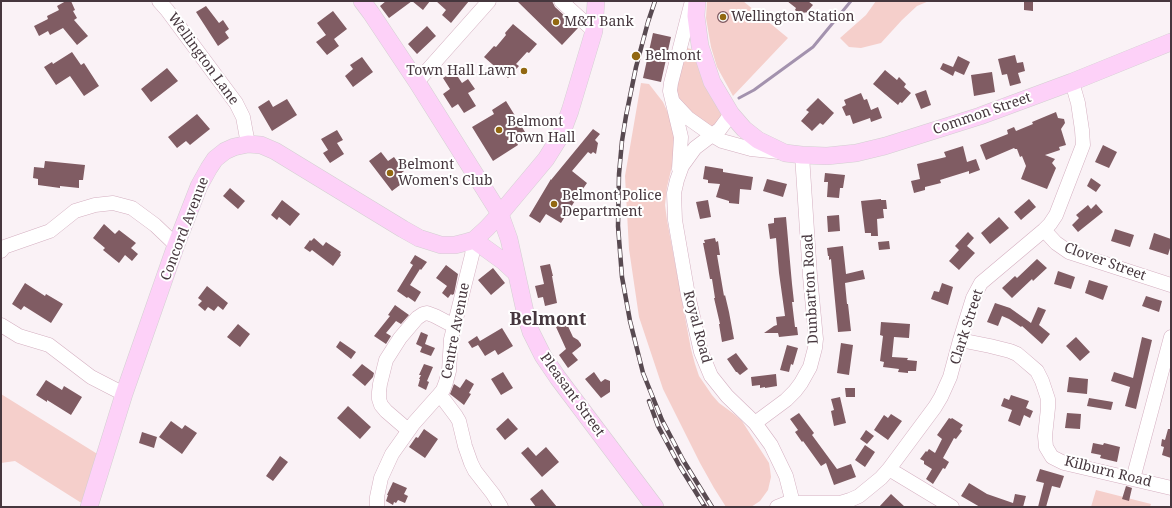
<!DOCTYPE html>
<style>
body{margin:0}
#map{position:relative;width:1172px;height:508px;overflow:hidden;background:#faf2f6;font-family:"Noto Serif",serif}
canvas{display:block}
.frame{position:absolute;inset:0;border:2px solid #46373e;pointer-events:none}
</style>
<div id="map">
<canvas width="1172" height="508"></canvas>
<div class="frame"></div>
</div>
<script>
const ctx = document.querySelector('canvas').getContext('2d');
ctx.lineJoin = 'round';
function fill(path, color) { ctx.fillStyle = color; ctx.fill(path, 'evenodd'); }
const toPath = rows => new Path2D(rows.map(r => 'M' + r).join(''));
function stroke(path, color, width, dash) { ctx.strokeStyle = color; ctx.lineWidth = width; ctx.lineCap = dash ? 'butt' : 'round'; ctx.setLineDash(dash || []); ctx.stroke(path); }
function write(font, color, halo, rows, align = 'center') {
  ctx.font = font + ' "Noto Serif",serif'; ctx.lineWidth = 4; ctx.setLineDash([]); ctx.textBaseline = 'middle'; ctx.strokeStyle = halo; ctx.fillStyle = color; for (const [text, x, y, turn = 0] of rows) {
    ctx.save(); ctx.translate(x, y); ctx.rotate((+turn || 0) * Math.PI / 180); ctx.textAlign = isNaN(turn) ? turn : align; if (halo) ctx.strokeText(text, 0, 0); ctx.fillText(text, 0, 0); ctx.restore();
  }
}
fill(toPath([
 [707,1,743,1,788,38,733,96,717,67,711,47,706,18],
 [876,1,929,1,917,6,902,20,881,43,861,48,849,47,840,38,866,15],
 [687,48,691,49,693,51,707,90,720,111,722,118,714,126,710,126,687,110,676,94,685,49],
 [641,83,649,84,663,102,668,113,675,136,673,162,667,187,665,205,667,220,691,349,695,364,699,376,712,395,719,403,734,414,742,421,749,432,769,463,770,469,771,477,768,490,760,501,751,507,726,507,714,488,700,463,663,389,639,317,629,249,625,176],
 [1,394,99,455,83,504,15,461,1,463],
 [1096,490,1151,504,1150,507,1091,507]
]), '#f5cfcb');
stroke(toPath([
 [739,98,754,90,813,47,851,1]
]), '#a392ae', 3);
fill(toPath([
 [66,1,71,1,75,10,73,11,77,18,74,20,88,36,77,45,63,28,50,35,48,31,39,36,34,26,48,19,47,16,59,10,57,6],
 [386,1,430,1,423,10,412,1,389,18,380,6],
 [436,1,469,1,451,23,442,15,446,10],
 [517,1,552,1,555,7,578,28,562,45],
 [787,1,808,1,813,5,806,13,805,12,802,16,795,10,796,8],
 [1024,1,1033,1,1033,11,1024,10],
 [206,6,219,23,223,20,229,29,225,32,229,38,218,46,196,12],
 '717 17a6 6 0 1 1 12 0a6 6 0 1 1-12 0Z',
 [333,11,347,29,334,39,339,46,327,55,316,42,326,35,317,23],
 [513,24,537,44,529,53,527,52,516,64,519,66,508,78,484,57,494,46,496,47,506,35,505,33],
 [427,26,436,36,417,54,408,44],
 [653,33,671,37,661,82,643,78],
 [72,52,81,65,84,63,99,86,84,96,70,76,56,85,44,67,52,62,53,64],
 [1015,55,1017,63,1023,62,1025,71,1018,73,1021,83,1010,86,1007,74,1002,75,998,59],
 [958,56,970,62,964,75,955,71,953,76,940,69,943,63,953,67],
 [362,57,373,72,353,87,345,76,353,69,350,65],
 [167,68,178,81,151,102,141,89],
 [885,70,897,80,899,77,906,84,904,87,911,93,902,103,900,102,898,105,873,84],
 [454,71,462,83,468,79,475,89,468,93,476,106,464,113,458,104,452,108,443,94,450,89,443,78],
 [992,72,995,92,974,96,971,75],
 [926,90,931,105,921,109,915,94],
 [861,93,864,100,867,99,871,110,878,107,882,118,871,122,870,118,853,124,850,115,846,116,842,107,846,105,844,100],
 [818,98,834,113,823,125,820,123,812,131,801,121,809,112,806,110],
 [287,99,297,115,272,131,258,107,269,100,273,107],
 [506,101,525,132,515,139,518,145,493,161,472,127,494,114,492,110],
 [1056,112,1058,118,1064,119,1065,123,1061,129,1066,145,1059,147,1060,150,1045,155,1055,159,1052,163,1056,168,1047,189,1021,179,1026,166,1022,156,1020,157,1017,149,1015,149,1014,148,986,160,980,145,1008,134,1007,130,1014,127,1016,131,1033,124,1032,122],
 [197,114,210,129,190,145,186,141,177,148,168,137],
 [593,129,600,134,595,140,598,143,596,154,593,152,591,154,588,152,572,171,587,183,578,196,561,223,546,214,540,223,529,216,551,179,551,180],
 [337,130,343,140,337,143,344,154,330,163,323,153,328,150,321,139],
 [1103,145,1117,152,1109,168,1095,162],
 [963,146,967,162,976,159,980,170,969,174,969,171,940,180,941,183,925,187,925,190,914,193,911,181,920,179,917,164,946,157,944,152],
 [381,152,388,161,394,157,404,171,399,175,404,182,392,191,369,161],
 [45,161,85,165,83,180,79,180,79,188,60,186,60,188,38,185,38,179,33,178,34,167,44,168],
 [705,166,723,169,723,172,753,177,751,190,740,189,739,204,729,203,729,201,716,197,720,184,708,183,708,180,703,179],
 [825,173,845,175,843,188,840,188,839,198,827,197,828,182,824,182],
 [1091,178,1101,185,1096,192,1087,186],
 [767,179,787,184,783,197,763,191],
 [230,188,245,201,238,209,223,196],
 [881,199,881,200,886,200,887,209,883,209,884,218,877,219,878,236,871,236,871,233,865,233,861,201],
 [1029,199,1036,207,1021,220,1014,212],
 [282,200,300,214,290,226,279,217,277,220,271,215],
 [708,200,711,217,700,219,696,202],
 [1096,204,1103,212,1078,232,1072,225,1079,218,1076,215,1088,205,1091,209],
 [839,215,840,231,828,232,827,216],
 [786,217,792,284,794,302,792,302,795,327,797,327,798,335,779,337,778,333,764,333,774,326,777,325,776,317,785,316,779,273,776,238,770,239,768,224,774,223,774,218],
 [999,217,1009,228,990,244,981,233],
 [104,224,115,234,119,230,136,243,131,248,138,254,132,261,125,255,119,263,103,250,105,248,93,238],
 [1115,229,1134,235,1130,247,1111,241],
 [968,232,974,238,967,246,975,253,959,270,949,261,959,250,955,246],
 [1154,233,1171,239,1171,245,1168,255,1149,249],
 [314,238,323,246,326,242,341,252,340,254,341,255,333,266,312,250,310,252,304,248,310,240,311,241],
 [715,238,716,242,718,241,720,255,717,255,724,296,725,295,729,312,734,339,722,342,719,324,720,324,714,298,715,298,712,279,710,279,703,243,705,243,704,240],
 [889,241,890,249,879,250,878,242],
 [843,246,846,274,863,270,865,279,845,283,847,304,848,304,851,331,838,332,831,259,829,260,829,256,828,256,827,248],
 [415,255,427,262,421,270,420,269,410,285,421,292,415,302,408,297,407,298,397,291,413,265,410,263],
 [1037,259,1047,268,1033,281,1032,279,1012,298,1002,288,1015,276,1017,278],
 [550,264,553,276,552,276,557,303,545,306,543,297,538,298,535,286,544,284,540,266],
 [446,265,458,274,454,294,452,295,451,294,448,298,442,293,447,286,436,278],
 [493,268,505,283,491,295,478,280],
 [1058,271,1075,277,1071,289,1054,284],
 [1089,280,1108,286,1103,300,1085,293],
 [25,283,45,296,46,294,63,304,51,323,24,306,21,310,12,304],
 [942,283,953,287,948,305,931,299,934,291,939,292],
 [207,286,228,303,223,310,218,306,214,311,208,307,205,311,198,305,202,301,198,298],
 [1146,296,1162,301,1159,312,1142,306],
 [995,303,1010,308,1031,323,1038,307,1046,310,1039,325,1050,334,1042,344,1022,326,1021,327,1009,319,1002,316,998,326,987,322],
 [395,305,409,315,401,324,396,321,386,333,391,336,386,344,374,336,390,316,388,315],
 [566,322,573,337,578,340,581,344,581,346,572,353,578,360,568,368,559,355,566,349,556,327],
 [881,322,910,324,909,338,894,337,892,357,908,358,907,360,917,361,916,371,908,371,908,373,898,372,899,369,883,367,884,362,880,361,883,336,880,335],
 [238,324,250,334,240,347,227,337],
 [502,328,513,346,498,355,495,350,485,356,478,345,472,348,468,342,477,336,480,341],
 [421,332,428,335,425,344,435,348,431,356,420,352,422,347,416,344],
 [1076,337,1090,352,1080,361,1066,346],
 [1142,337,1152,340,1136,409,1125,406,1130,387,1111,381,1114,372,1133,378],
 [340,341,356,352,351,359,336,347],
 [841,343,853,345,849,375,837,373],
 [787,345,798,348,793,365,791,364,789,372,780,370],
 [736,353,748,369,740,375,737,372,736,372,727,359],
 [362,364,374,373,373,377,365,386,352,375],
 [424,364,433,367,427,381,429,382,426,390,418,386,420,379,419,379,421,375,419,375],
 [503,372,513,388,501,395,491,379],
 [594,372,601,382,605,379,610,381,610,392,601,398,585,379],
 [776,374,777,386,765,388,765,387,760,388,760,385,752,386,751,377],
 [1069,377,1088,379,1087,394,1067,392],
 [466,379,474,384,469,393,471,394,464,405,450,394,454,384,460,388],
 [46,380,62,390,64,386,82,397,71,415,47,400,47,402,36,395],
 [845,388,855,388,855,397,846,397],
 [1011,395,1029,401,1026,408,1033,411,1030,418,1024,415,1020,426,1008,421,1012,410,1001,406,1004,398,1009,400],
 [840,397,846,423,834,426,831,411,834,410,831,399],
 [1089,398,1113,402,1111,410,1087,406],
 [348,406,371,427,360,439,337,418],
 [799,413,814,433,812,435,837,469,851,464,856,477,834,485,826,463,821,466,803,441,802,442,795,432,798,430,790,419],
 [1067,413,1081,414,1080,429,1065,428],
 [891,414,902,421,888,440,874,430,884,415,888,418],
 [508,418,518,429,505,440,496,429],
 [949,418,951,419,952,418,963,425,960,429,962,431,956,439,954,438,943,458,949,462,945,469,943,468,933,484,926,479,932,469,924,464,924,461,920,459,926,451,927,452,929,449,935,453,942,439,937,435],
 [171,421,182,429,185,425,197,433,182,454,159,437],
 [424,429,438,439,425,458,409,447,416,437,418,438],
 [1168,429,1171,429,1171,458,1162,455,1164,447,1161,446,1162,439,1165,440],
 [866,430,874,436,867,444,860,439],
 [142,432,157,437,154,448,139,443],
 [1093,443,1103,445,1104,443,1120,447,1117,462,1100,458,1101,455,1091,453],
 [865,445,875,452,865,467,855,460],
 [528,447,536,456,546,447,559,462,542,477,521,453],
 [280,456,288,462,273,481,266,476],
 [1040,469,1064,476,1060,488,1052,486,1046,507,1038,507,1044,483,1036,481],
 [393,482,407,488,404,494,408,496,405,503,398,500,396,503,394,502,393,505,386,501,388,495,387,495],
 [969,483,987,494,1013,503,1015,494,1026,496,1023,507,980,507,961,496],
 [1126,486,1132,488,1129,501,1122,499],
 [542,489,557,507,536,507,530,499],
 [891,494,905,507,879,507]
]), '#805c63');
const minor = toPath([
 [159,1,167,10,236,103,243,117,248,144],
 [561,1,594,31],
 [417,82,489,1],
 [674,103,688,118,712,135,722,141,751,149,779,152],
 [731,114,720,129,695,148,682,166,677,180,674,193,675,220,688,295,701,352,711,376,727,396,755,423,771,445,786,476,794,507],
 [679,169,681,137,670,91,671,83,692,1],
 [1044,230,1056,243,1069,252,1171,285],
 [1,251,4,247,50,231,75,211,95,205,113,203,132,208,155,225,176,245],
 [1,325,19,336,49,345,91,377,124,394],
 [960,340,990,346,1010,351,1017,354,1023,359,1037,371,1042,381,1048,399,1048,408,1045,436,1046,447,1052,457,1064,463,1171,488],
 [438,396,444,400,456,416,459,421,465,446,471,463,475,471,493,494,501,507],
 [755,423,786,400,795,391,801,383,810,367,815,348,816,339,810,276,802,155],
 [408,430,386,411,381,405,379,399,379,392,380,384,386,360,400,338,417,318,423,314,427,313,435,316,454,326],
 [889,469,952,507],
 [1133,479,1171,337],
 [377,507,377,497,381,478,392,454,414,423,438,396,443,390,446,382,449,371,451,339,472,255,474,240],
 [777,507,787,503,840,503,850,500,859,496,881,478,889,469,935,407,941,397,950,377,960,340,973,298,981,283,1044,230,1050,224,1056,215,1083,145,1082,130,1078,103,1072,82]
]);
const major = toPath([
 [362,1,371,13,417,82,500,214,509,239,526,316,531,332,543,356,558,378,655,507],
 [697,1,696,16,700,46,712,82,731,114,744,129,758,140,785,153,802,155,827,156,856,153,885,146,980,116,1072,82,1171,42],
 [474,240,503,261,517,274],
 [89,507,124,394,176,245,199,186,209,168,215,159,225,151,234,147,248,144,261,145,275,151,403,229,419,238,441,245,455,245,467,242,474,240,487,228,500,214,546,159,561,135,570,111,594,31,596,1]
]);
stroke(minor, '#d4afc0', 15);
stroke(major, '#d3cfd1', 18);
stroke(minor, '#fff', 14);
stroke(major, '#fdd1f8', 17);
const rail = toPath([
 [655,1,648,22,636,67,626,116,622,141,619,174,618,226,622,277,630,321,643,373,662,420,683,460,712,507],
 [649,401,658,426,679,465,705,507]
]);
stroke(rail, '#584a51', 4.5);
stroke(rail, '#fff', 3, [9]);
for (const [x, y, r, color] of [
 [723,17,4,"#926811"],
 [556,22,4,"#926811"],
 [636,56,5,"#926811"],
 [524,71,4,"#926811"],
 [499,130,4,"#926811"],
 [390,173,4,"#926811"],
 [554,204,4,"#926811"]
]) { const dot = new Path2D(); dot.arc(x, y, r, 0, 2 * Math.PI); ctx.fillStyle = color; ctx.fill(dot); stroke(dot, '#fff', 1.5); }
write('14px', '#46373e', '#fff', [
 ["Wellington Station",731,17],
 ["M&T Bank",564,22],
 ["Belmont",645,56],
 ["Town Hall Lawn",516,71,"right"],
 ["Belmont",507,122],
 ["Town Hall",507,138],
 ["Belmont",398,165],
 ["Women's Club",398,181],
 ["Belmont Police",562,196],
 ["Department",562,212]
], 'left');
write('14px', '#46373e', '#fff', [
 ["Wellington Lane",203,59,54],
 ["Common Street",982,114,-19],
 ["Concord Avenue",185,229,-69],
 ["Clover Street",1105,262,20],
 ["Dunbarton Road",811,289,-93],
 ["Royal Road",697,327,75],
 ["Clark Street",967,327,-72],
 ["Centre Avenue",456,331,-79],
 ["Pleasant Street",572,395,54],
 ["Kilburn Road",1108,472,14]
]);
write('bold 18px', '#46373e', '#fff', [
 ["Belmont",548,320]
]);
</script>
